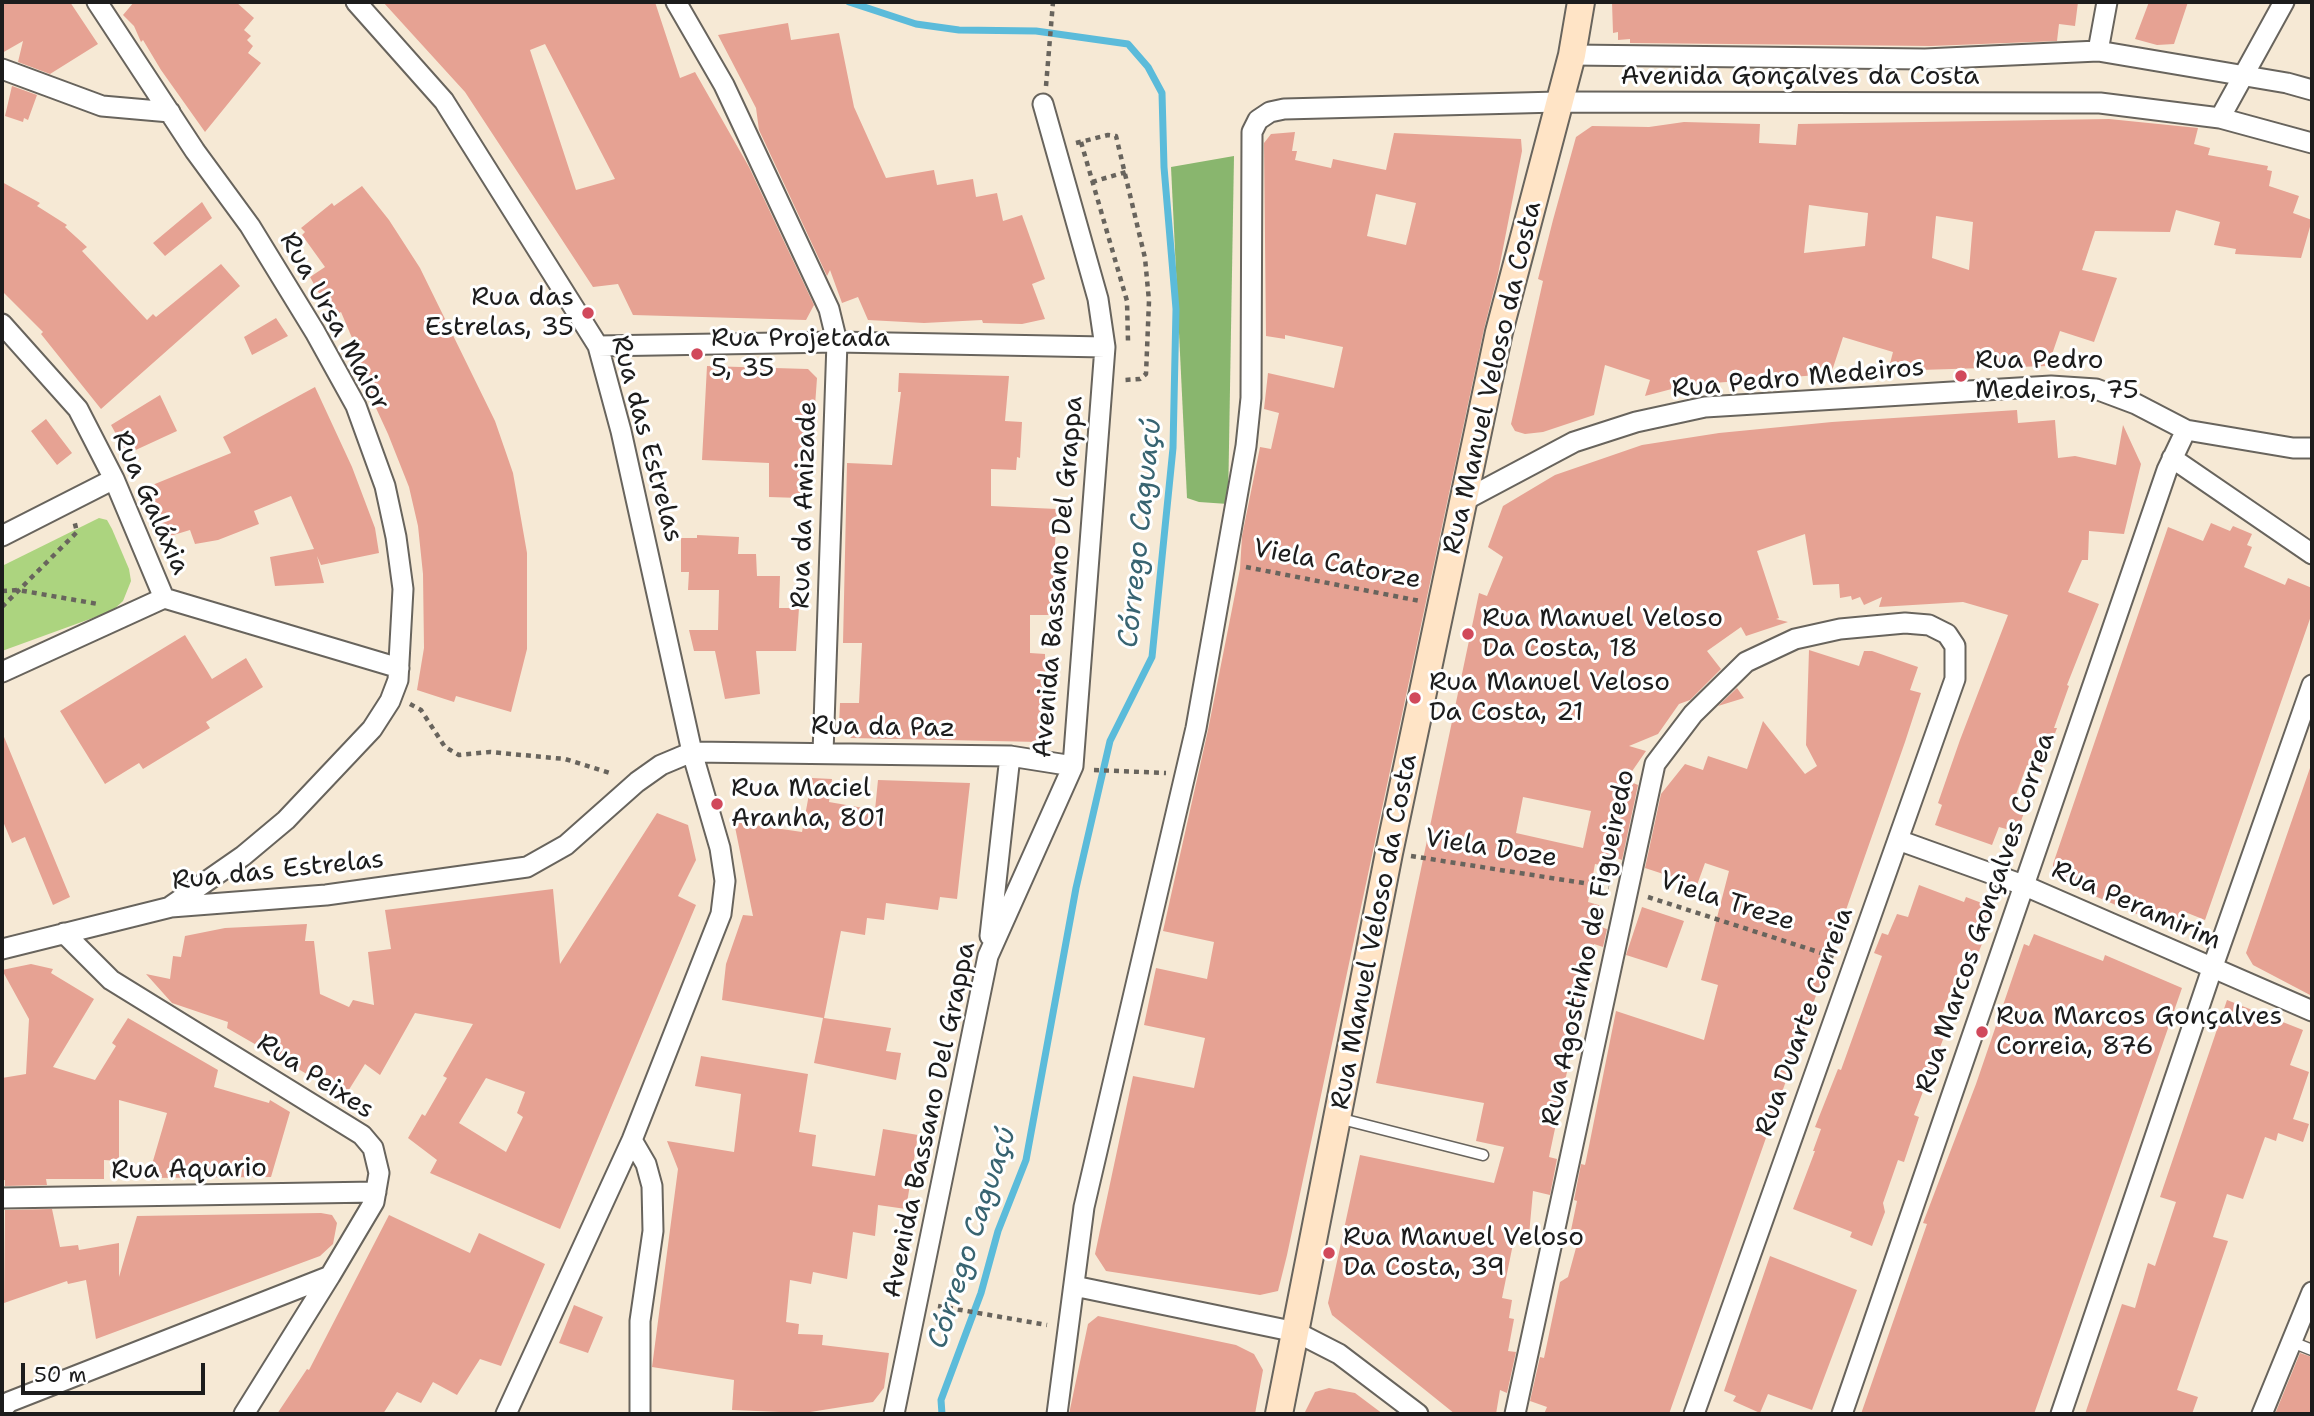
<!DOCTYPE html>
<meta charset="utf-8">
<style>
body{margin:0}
#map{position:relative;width:2314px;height:1416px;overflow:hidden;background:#f6e9d5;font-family:"Shantell Sans",sans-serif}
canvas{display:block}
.frame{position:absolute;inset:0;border:4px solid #1c1c1c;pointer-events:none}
.scale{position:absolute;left:21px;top:1363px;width:184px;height:32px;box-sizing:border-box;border:4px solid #1c1c1c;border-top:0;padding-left:9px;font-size:21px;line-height:24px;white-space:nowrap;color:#1c1c1c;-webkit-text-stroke:5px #fff;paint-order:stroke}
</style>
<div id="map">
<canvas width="2314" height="1416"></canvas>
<div class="frame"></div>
<div class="scale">50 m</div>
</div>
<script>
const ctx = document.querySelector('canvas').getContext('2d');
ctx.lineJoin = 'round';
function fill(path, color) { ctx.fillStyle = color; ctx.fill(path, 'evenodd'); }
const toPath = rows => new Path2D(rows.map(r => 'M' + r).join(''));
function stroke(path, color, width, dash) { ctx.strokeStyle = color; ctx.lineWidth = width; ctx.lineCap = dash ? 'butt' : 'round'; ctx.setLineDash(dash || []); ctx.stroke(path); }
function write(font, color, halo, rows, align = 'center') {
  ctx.font = font + ' "Shantell Sans",sans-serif'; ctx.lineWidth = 6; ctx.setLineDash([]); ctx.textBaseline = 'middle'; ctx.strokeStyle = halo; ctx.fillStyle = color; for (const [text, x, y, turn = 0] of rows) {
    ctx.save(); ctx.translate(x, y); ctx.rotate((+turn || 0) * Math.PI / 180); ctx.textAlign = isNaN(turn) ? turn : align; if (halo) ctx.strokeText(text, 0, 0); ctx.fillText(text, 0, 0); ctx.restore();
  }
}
fill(toPath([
 [99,518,107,520,112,529,129,569,131,581,123,601,112,611,2,651,2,566]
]), '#acd47f');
fill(toPath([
 [1234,156,1228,504,1199,502,1187,498,1171,167]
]), '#89b66e');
stroke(toPath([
 [849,2,916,24,959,30,1036,31,1128,44,1148,67,1162,93,1164,167,1176,309,1173,448,1152,657,1110,741,1076,888,1026,1160,998,1231,981,1293,941,1400,942,1414]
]), '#5bbbda', 7);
fill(toPath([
 [2,2,70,2,98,44,50,74,18,62,23,41,2,53],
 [134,2,236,2,254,18,244,30,251,36,247,40,253,46,248,53,261,63,205,132,161,70,143,40,141,42,134,26,123,15],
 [383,2,655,2,680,78,695,72,749,167,814,305,806,320,633,315,618,284,593,287,465,92],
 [545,44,615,179,576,190,530,50],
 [1612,2,2078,2,2075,26,2059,24,2057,41,1931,46,1630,43,1630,39,1618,40,1618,32,1613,33],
 [2149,2,2188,2,2174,44,2157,45,2135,39],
 [788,23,791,40,839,33,854,107,886,178,934,170,937,185,973,179,976,197,997,193,1003,221,1022,215,1045,279,1032,284,1045,319,1022,324,983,323,982,320,924,323,868,320,858,297,842,303,830,270,827,276,759,130,756,108,718,35],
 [12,86,37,95,28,120,24,118,23,122,5,116],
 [2109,119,2198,128,2194,144,2210,148,2208,155,2268,166,2267,170,2272,171,2269,186,2299,196,2293,213,2312,220,2301,258,2235,254,2236,249,2214,245,2220,222,2176,210,2170,232,2095,231,2082,270,2117,278,2094,342,2060,331,2048,366,1888,371,1893,352,1843,337,1831,374,1687,385,1645,396,1650,380,1605,365,1594,415,1543,432,1525,434,1515,431,1511,424,1543,281,1538,279,1553,220,1576,137,1592,126,1649,127,1684,122,1760,124,1759,143,1796,145,1798,124],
 [1809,205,1868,213,1865,246,1804,253],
 [1936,216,1973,222,1969,270,1932,258],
 [1295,132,1292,151,1297,151,1295,160,1331,168,1333,159,1386,170,1394,133,1521,139,1522,151,1498,274,1484,329,1287,1255,1278,1291,1260,1295,1106,1271,1095,1254,1133,1076,1194,1088,1205,1038,1144,1025,1156,968,1207,979,1214,942,1163,931,1208,730,1240,569,1242,536,1260,447,1271,449,1279,413,1264,409,1268,373,1334,388,1343,347,1285,335,1285,339,1266,336,1264,143,1271,134],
 [1376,194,1416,203,1406,245,1367,236],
 [2,182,40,203,37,206,67,225,65,227,87,247,82,251,147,320,153,314,156,317,221,264,240,286,101,409,41,334,43,332,2,291],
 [362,186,389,220,420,268,495,421,513,473,527,553,527,649,511,712,456,696,454,702,417,690,424,648,423,574,418,526,409,487,388,434,352,356,358,352,341,312,332,317,310,277,325,267,302,235,305,232,301,228,332,203,334,206],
 [202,202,212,218,165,256,153,243],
 [276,318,288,336,252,355,244,337],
 [707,366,808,369,817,378,811,462,801,462,800,498,769,497,769,463,702,460],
 [899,373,1009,376,1005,421,1022,422,1020,458,1017,457,1016,470,991,469,991,506,1057,509,1051,615,1030,615,1030,653,1045,654,1046,737,1040,742,851,738,839,726,840,703,859,703,862,643,843,643,847,463,892,465,901,392,898,392],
 [315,387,352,467,375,528,379,553,321,565,317,556,324,583,275,586,270,557,314,549,291,496,254,511,259,524,218,540,195,544,190,530,167,537,145,488,231,453,223,437],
 [160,395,177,431,127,454,111,425],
 [2017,410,2018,423,2055,420,2058,458,2075,456,2116,465,2123,425,2141,464,2124,534,2089,531,2088,560,2082,560,2068,592,2099,604,2067,685,2069,686,2054,728,2057,728,2041,770,2027,765,2012,805,2025,810,2017,832,1999,827,1992,845,1935,825,1942,805,1938,803,1960,740,2008,615,1963,602,1879,607,1882,597,1864,605,1860,597,1852,600,1851,596,1840,598,1839,584,1813,585,1805,534,1757,551,1779,618,1776,619,1788,622,1746,636,1741,627,1707,651,1721,669,1690,700,1679,704,1658,734,1629,746,1646,751,1626,780,1638,785,1622,860,1612,856,1610,867,1595,864,1588,902,1602,906,1598,926,1607,929,1603,947,1594,944,1549,1157,1557,1159,1550,1195,1533,1191,1529,1235,1516,1233,1514,1239,1502,1298,1512,1300,1509,1318,1514,1319,1508,1351,1516,1352,1507,1393,1500,1390,1496,1414,1455,1414,1332,1315,1328,1303,1360,1155,1494,1183,1504,1147,1476,1141,1484,1103,1376,1083,1479,593,1487,596,1503,557,1488,547,1503,506,1555,475,1642,445,1719,433,1832,422],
 [1523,797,1591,811,1583,848,1516,833],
 [46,419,72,453,57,465,31,431],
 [2211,523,2230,531,2233,526,2252,534,2247,545,2252,547,2244,567,2285,585,2288,578,2312,588,2312,613,2205,920,2185,912,2177,931,2064,883,2053,871,2053,864,2168,527,2203,541],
 [697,535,739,537,738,554,756,554,757,576,780,576,779,608,799,608,796,651,756,651,760,694,725,699,715,651,694,651,689,630,718,630,719,590,688,590,689,572,681,572,681,538,697,538],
 [185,635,212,679,246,658,263,687,206,722,210,728,143,769,139,763,105,784,60,711],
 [1809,650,1859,666,1864,651,1872,651,1918,667,1910,690,1921,693,1905,742,1669,1414,1544,1414,1547,1407,1530,1401,1540,1357,1544,1358,1560,1282,1568,1277,1579,1237,1570,1235,1577,1201,1574,1200,1581,1164,1585,1165,1589,1146,1616,1011,1704,1040,1718,985,1701,980,1729,871,1705,863,1697,885,1645,868,1661,794,1685,764,1703,770,1708,756,1747,769,1763,721,1805,774,1817,766,1806,745],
 [1737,688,1744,698,1718,706],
 [2,732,70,897,53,905,25,837,12,843,2,819],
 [2310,768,2312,769,2312,996,2253,965,2246,953],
 [812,778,832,779,829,802,875,810,878,780,970,783,957,899,940,897,938,910,886,903,884,920,867,918,865,935,841,931,824,1018,891,1028,886,1051,901,1053,896,1080,814,1063,823,1018,722,1000,726,964,743,915,753,916,734,822,802,832],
 [657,813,688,825,696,860,678,896,696,905,560,1229,430,1173,437,1160,408,1138,422,1114,425,1116,447,1078,443,1076,473,1024,415,1013,380,1075,365,1064,345,1096,227,1028,228,1022,172,1003,146,974,170,979,173,956,181,957,185,936,225,928,307,924,305,941,314,941,320,994,349,1007,353,1000,374,1005,368,952,391,949,385,910,553,889,560,964],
 [486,1078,525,1092,517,1113,523,1117,506,1152,459,1123],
 [1919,885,1964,902,1966,897,1987,905,1985,911,1994,915,1977,956,1966,951,1942,1013,1952,1016,1914,1115,1919,1117,1904,1162,1898,1160,1883,1203,1885,1212,1872,1246,1850,1237,1852,1232,1793,1209,1815,1151,1813,1151,1821,1129,1815,1127,1838,1069,1841,1070,1882,956,1874,953,1882,933,1888,935,1897,914,1908,917],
 [1642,907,1684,921,1667,968,1626,955],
 [2034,934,2103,961,2105,955,2182,988,2034,1414,1861,1414,1927,1224,1923,1223,1976,1084,2024,944,2029,946],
 [31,964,53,969,51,973,94,999,53,1067,95,1080,116,1046,112,1043,128,1018,218,1070,214,1087,269,1103,270,1100,290,1112,271,1177,148,1178,167,1113,119,1100,119,1161,104,1160,104,1179,46,1179,47,1185,5,1186,5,1180,2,1180,2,1078,26,1074,29,1019,2,970],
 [2227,1000,2303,1030,2290,1065,2309,1072,2293,1119,2309,1124,2303,1142,2278,1133,2276,1141,2265,1137,2243,1199,2227,1194,2213,1237,2228,1241,2177,1390,2198,1397,2192,1414,2085,1414,2122,1304,2135,1308,2148,1263,2155,1266,2176,1202,2160,1197],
 [701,1056,808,1074,799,1132,816,1135,812,1166,875,1176,883,1129,918,1135,906,1209,878,1205,875,1236,853,1232,847,1279,813,1272,811,1284,790,1280,786,1322,799,1324,798,1334,823,1335,822,1345,889,1353,884,1388,873,1402,804,1413,732,1410,734,1380,652,1367,678,1169,667,1141,734,1152,741,1094,695,1086],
 [52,1209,60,1247,78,1245,79,1250,119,1243,119,1277,137,1216,321,1213,332,1215,337,1223,333,1244,320,1256,96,1339,86,1280,68,1284,67,1281,4,1303,5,1210],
 [389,1215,470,1253,479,1233,545,1264,501,1366,480,1359,457,1395,433,1382,421,1403,397,1392,383,1414,277,1414,307,1369,309,1370],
 [1770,1256,1857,1290,1812,1410,1768,1394,1760,1413,1733,1401,1736,1396,1724,1391],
 [574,1305,603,1317,588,1353,559,1343],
 [1098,1316,1236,1345,1254,1354,1263,1370,1255,1414,1069,1414,1088,1324],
 [2300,1353,2312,1357,2312,1414,2275,1414],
 [1329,1388,1355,1393,1383,1414,1304,1414,1315,1392]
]), '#e6a293');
const lane = toPath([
 [1338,1118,1483,1155],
 [2292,1342,2312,1350]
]);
const street = toPath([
 [97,2,195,151,250,226,315,332,356,406,385,486,396,537,403,589,398,680,390,701,372,729,286,820,243,856,171,906],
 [356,2,444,101,598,346,621,431,692,752,720,848,725,881,721,914,632,1140,506,1414],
 [676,2,724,85,829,309,837,342,823,753],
 [2098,51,2107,2],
 [1572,55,1925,59,2098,51,2287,83,2312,90],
 [2,69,102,106,170,112],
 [2220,118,2284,2],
 [2,324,78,409,114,479,164,598,2,672],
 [598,346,837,342,1105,347],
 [2172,458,2312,554],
 [1463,501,1574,442,1636,422,1705,407,2051,386,2096,389,2136,404,2186,430,2293,448,2312,448],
 [2,536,114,479],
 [164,598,399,668],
 [1898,840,2023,885,2312,1011],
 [990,936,1010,756],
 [2,949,171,907,326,895,527,867,566,845,637,782,661,765,692,752,1010,756,1073,766],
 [632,1140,646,1164,652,1186,653,1231,640,1321,640,1414],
 [2,1198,376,1192],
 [1074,1286,1296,1332,1339,1354,1418,1414],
 [2,1409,9,1402,330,1276,374,1202,379,1173,373,1148,362,1135,111,980,64,933],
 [244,1414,330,1276],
 [894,1414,988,956,1073,766,1105,347,1098,299,1043,104],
 [1057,1414,1084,1207,1196,728,1246,446,1251,398,1252,132,1258,120,1270,112,1284,109,1558,102,2100,103,2220,118,2312,143],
 [1515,1414,1655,764,1693,714,1746,662,1795,639,1840,629,1905,623,1929,625,1947,634,1955,646,1955,679,1694,1414],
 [1842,1414,2167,470,2186,430],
 [2061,1414,2212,969,2312,685],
 [2262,1414,2312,1292]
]);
const secondary = toPath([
 [1279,1414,1389,853,1499,332,1572,55,1581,2]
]);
stroke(lane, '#68645d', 13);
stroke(street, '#68645d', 23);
stroke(secondary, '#68645d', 30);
stroke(toPath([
 [1046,86,1053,2],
 [1081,142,1127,301,1128,341],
 [1076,143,1108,135,1116,136,1145,258,1149,301,1146,374,1140,379,1124,380],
 [1092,182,1126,172],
 [1246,567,1420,601],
 [2,591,18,590,98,604],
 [2,607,77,532,74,520],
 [410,704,421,710,445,747,459,755,490,752,565,759,613,774],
 [1094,770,1166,773],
 [1411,856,1609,887],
 [1648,897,1837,958],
 [938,1306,1047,1325]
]), '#68645d', 4.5, [5, 5]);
stroke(lane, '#fff', 10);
stroke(street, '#fff', 19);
stroke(secondary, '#ffe4c6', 26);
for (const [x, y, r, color] of [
 [588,313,7,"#d1495b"],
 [697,354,7,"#d1495b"],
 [1961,376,7,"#d1495b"],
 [1468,634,7,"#d1495b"],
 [1415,698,7,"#d1495b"],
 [717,804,7,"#d1495b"],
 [1982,1032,7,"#d1495b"],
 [1329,1253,7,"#d1495b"]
]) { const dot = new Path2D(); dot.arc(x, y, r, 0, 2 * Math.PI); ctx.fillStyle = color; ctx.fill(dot); stroke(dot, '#fff', 2.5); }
write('26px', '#1c1c1c', '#fff', [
 ["Avenida Gonçalves da Costa",1800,77],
 ["Rua Ursa Maior",334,322,61],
 ["Rua Manuel Veloso da Costa",1493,378,-77],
 ["Rua Pedro Medeiros",1798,379,-5],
 ["Rua das Estrelas",646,439,75],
 ["Rua Galáxia",150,503,66],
 ["Rua da Amizade",805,505,-88],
 ["Viela Catorze",1337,565,11],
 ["Avenida Bassano Del Grappa",1059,577,-85],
 ["Rua da Paz",883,728,1],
 ["Viela Doze",1491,849,9],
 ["Rua das Estrelas",278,871,-6],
 ["Viela Treze",1727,902,18],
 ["Rua Peramirim",2136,906,24],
 ["Rua Marcos Gonçalves Correa",1986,913,-71],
 ["Rua Manuel Veloso da Costa",1375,932,-79],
 ["Rua Agostinho de Figueiredo",1589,948,-78],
 ["Rua Duarte Correia",1805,1022,-70],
 ["Rua Peixes",315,1077,33],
 ["Avenida Bassano Del Grappa",930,1120,-78],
 ["Rua Aquario",189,1170,-1]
]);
write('26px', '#1c1c1c', '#fff', [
 ["Rua das",574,298,"right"],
 ["Estrelas, 35",574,328,"right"],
 ["Rua Projetada",711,339],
 ["5, 35",711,369],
 ["Rua Pedro",1975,361],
 ["Medeiros, 75",1975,391],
 ["Rua Manuel Veloso",1482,619],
 ["Da Costa, 18",1482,649],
 ["Rua Manuel Veloso",1429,683],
 ["Da Costa, 21",1429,713],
 ["Rua Maciel",731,789],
 ["Aranha, 801",731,819],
 ["Rua Marcos Gonçalves",1996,1017],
 ["Correia, 876",1996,1047],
 ["Rua Manuel Veloso",1343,1238],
 ["Da Costa, 39",1343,1268]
], 'left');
write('italic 28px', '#386471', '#fff', [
 ["Córrego Caguaçú",1141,533,-84],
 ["Córrego Caguaçú",973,1238,-72]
]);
</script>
